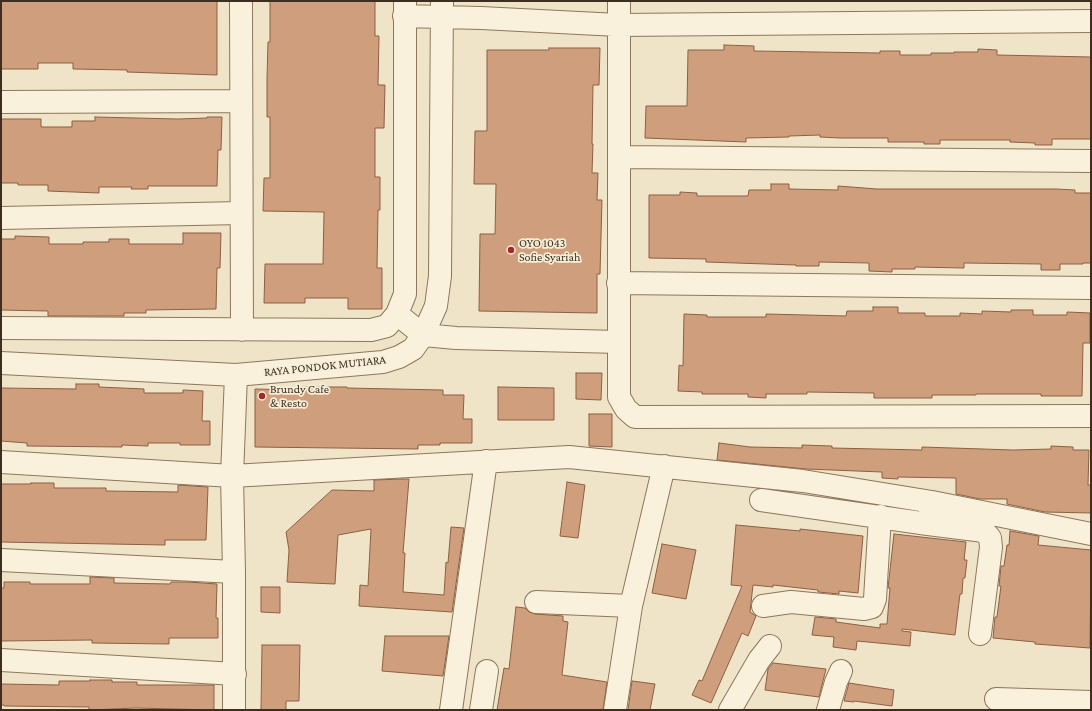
<!DOCTYPE html>
<style>
body{margin:0}
#map{position:relative;width:1092px;height:711px;overflow:hidden;background:#f0e4c8;font-family:"Crimson Pro",serif}
canvas{display:block}
.frame{position:absolute;inset:0;border:2px solid #3d2e20;pointer-events:none}
</style>
<div id="map">
<canvas width="1092" height="711"></canvas>
<div class="frame"></div>
</div>
<script>
const ctx = document.querySelector('canvas').getContext('2d');
ctx.lineJoin = 'round';
function fill(path, color) { ctx.fillStyle = color; ctx.fill(path, 'evenodd'); }
const toPath = rows => new Path2D(rows.map(r => 'M' + r).join(''));
function stroke(path, color, width, dash) { ctx.strokeStyle = color; ctx.lineWidth = width; ctx.lineCap = dash ? 'butt' : 'round'; ctx.setLineDash(dash || []); ctx.stroke(path); }
function write(font, color, halo, rows, align = 'center') {
  ctx.font = font + ' "Crimson Pro",serif'; ctx.lineWidth = 3.5; ctx.setLineDash([]); ctx.textBaseline = 'middle'; ctx.strokeStyle = halo; ctx.fillStyle = color; for (const [text, x, y, turn = 0] of rows) {
    ctx.save(); ctx.translate(x, y); ctx.rotate((+turn || 0) * Math.PI / 180); ctx.textAlign = isNaN(turn) ? turn : align; if (halo) ctx.strokeText(text, 0, 0); ctx.fillText(text, 0, 0); ctx.restore();
  }
}
const building = toPath([
 [1,1,217,1,217,75,127,72,127,70,73,69,73,63,38,63,38,69,1,69,1,1],
 [270,1,375,1,375,36,379,36,378,85,385,85,384,128,375,128,375,177,380,177,380,210,378,210,377,268,382,268,382,309,348,309,348,298,305,298,305,303,264,303,265,264,323,264,324,212,263,211,264,178,270,178,270,117,267,117,267,78,268,42,270,42,270,1],
 [724,45,754,46,754,51,880,53,880,51,900,51,900,55,931,55,931,53,954,53,954,52,978,52,978,49,997,50,997,55,1091,57,1091,139,1052,139,1052,145,1035,145,1035,143,1010,142,1010,140,940,140,940,144,924,144,924,142,888,142,888,138,840,138,820,137,820,135,789,136,789,137,746,138,746,142,645,138,646,106,687,106,688,50,724,50,724,45],
 [549,48,600,48,599,85,593,85,592,144,593,144,592,173,598,173,597,200,602,200,600,274,597,274,597,313,479,311,480,234,495,234,496,184,474,184,475,131,487,131,487,50,549,50,549,48],
 [95,117,178,119,207,118,207,117,222,117,221,150,218,150,217,186,148,186,148,189,131,189,132,187,99,187,99,193,48,191,48,185,18,185,18,183,1,183,1,119,41,119,41,127,72,127,72,121,95,121,95,117],
 [771,184,789,184,789,189,838,190,838,186,877,189,1056,189,1075,190,1075,193,1091,193,1091,263,1083,263,1083,264,1060,264,1060,270,1041,270,1041,264,964,263,964,268,915,267,915,269,892,269,892,272,869,271,869,263,819,262,819,266,796,266,796,265,706,262,706,259,649,258,649,195,680,195,680,192,697,193,697,196,748,196,749,190,771,190,771,184],
 [183,233,221,233,220,268,217,268,216,309,146,310,146,313,124,313,124,316,48,316,48,311,1,310,1,239,15,239,15,236,49,237,49,244,83,244,83,242,109,242,109,239,129,239,129,244,183,244,183,233],
 [873,307,898,307,898,313,925,313,925,316,960,316,960,313,982,314,982,311,1011,312,1011,310,1033,310,1033,315,1067,315,1067,312,1090,313,1090,343,1083,343,1082,396,1041,396,1041,394,976,394,976,395,932,395,932,398,874,398,874,393,807,392,807,394,766,394,766,398,748,397,748,394,702,394,702,392,678,391,679,365,683,366,684,314,707,315,707,317,766,317,766,314,846,316,847,311,873,311,873,307],
 [576,373,602,373,601,400,576,399,576,373],
 [76,384,99,384,99,387,144,389,144,393,183,393,183,390,203,391,202,421,210,421,210,445,180,445,180,443,148,443,148,446,122,445,122,447,27,446,27,443,1,441,1,388,76,389,76,384],
 [298,387,347,387,347,388,443,390,443,395,464,395,463,419,472,419,472,443,440,443,440,445,418,445,418,449,255,447,255,389,298,390,298,387],
 [498,387,554,388,554,420,498,420,498,387],
 [589,414,612,414,612,447,589,446,589,414],
 [719,443,750,447,802,448,802,445,832,446,832,448,922,450,922,447,1013,450,1051,449,1051,446,1073,447,1073,450,1089,450,1088,485,1091,485,1091,513,1045,512,1007,504,1007,499,980,499,956,494,956,478,898,477,898,479,882,478,882,472,806,469,717,460,719,443],
 [402,479,409,479,403,553,405,553,403,592,444,595,446,562,448,563,451,527,464,528,452,612,359,606,360,585,368,586,371,529,338,535,335,584,287,582,289,550,286,532,332,490,374,491,374,480,402,479],
 [567,482,585,485,578,538,560,536,567,482],
 [31,483,54,483,54,488,106,488,106,491,178,492,178,485,208,487,206,540,165,540,165,545,1,542,1,484,31,484,31,483],
 [736,525,800,531,800,529,863,536,858,593,839,591,839,594,818,592,818,590,773,585,773,587,753,585,750,612,756,616,748,636,742,633,711,703,692,695,699,680,702,681,742,586,731,585,736,525],
 [1010,531,1039,536,1038,545,1091,550,1090,648,1035,644,1035,642,993,638,995,617,997,617,1001,586,999,586,1001,566,1004,566,1007,545,1009,545,1010,531],
 [894,534,966,542,964,560,967,560,965,578,963,578,962,594,960,594,955,635,902,629,902,631,911,632,910,646,857,641,856,650,833,647,834,637,812,635,815,617,836,619,836,622,880,628,880,624,887,624,890,588,888,588,894,534],
 [662,544,696,550,686,599,652,593,662,544],
 [90,577,114,578,114,583,170,584,171,582,188,582,217,584,216,618,218,618,218,638,169,638,169,644,92,643,92,640,1,641,1,588,4,588,4,582,30,582,30,584,90,584,90,577],
 [261,587,280,587,280,613,261,612,261,587],
 [516,607,525,608,529,612,535,614,563,616,563,621,568,622,562,675,607,682,603,710,497,710,504,668,509,669,516,607],
 [385,636,449,636,443,676,382,671,385,636],
 [262,645,300,645,299,701,286,701,286,710,261,710,262,645],
 [773,663,826,669,819,697,765,690,768,669,773,663],
 [90,680,112,680,112,682,137,682,137,685,214,685,214,710,136,708,89,710,89,707,4,706,4,705,1,705,1,684,59,685,59,681,90,681,90,680],
 [632,681,655,684,650,710,628,710,632,681],
 [849,683,894,690,892,706,854,701,854,702,844,701,849,683]
]);
fill(building, '#cf9f7d');
stroke(building, '#8d5f41', 1);
const street = toPath([
 [241,1,242,330],
 [619,1,619,397,626,409,635,417,1091,416],
 [404,16,481,18,618,25,1091,21],
 [1,102,240,101],
 [619,157,1091,161],
 [1,218,241,213],
 [618,283,1091,288],
 [397,314,423,335,456,338,619,342],
 [1,328,371,330,387,326,397,314,405,294,405,1],
 [1,363,236,375,383,362,399,357,413,349,423,335,436,306,440,276,442,1],
 [1,462,232,476,569,457,803,481,932,502,1091,534],
 [761,500,928,524,932,502],
 [928,524,984,531,990,538,991,547,980,634],
 [1,560,234,572],
 [536,602,631,606,615,710],
 [631,606,664,466],
 [763,606,791,602,864,609,872,607,875,599,880,516],
 [1,660,235,674],
 [996,699,1091,702],
 [234,710,234,572,232,476,236,375],
 [451,710,486,461],
 [481,710,487,671],
 [730,710,759,660,770,646],
 [828,710,836,682,841,671]
]);
stroke(street, '#8d765c', 24);
stroke(street, '#faf1dc', 22);
for (const [x, y, r, color] of [
 [511,250,4,"#9e2a2b"],
 [262,396,4,"#9e2a2b"]
]) { const dot = new Path2D(); dot.arc(x, y, r, 0, 2 * Math.PI); ctx.fillStyle = color; ctx.fill(dot); stroke(dot, '#f7eed8', 1.5); }
write('12px', '#3d2e20', '#f7eed8', [
 ["OYO 1043",519,243],
 ["Sofie Syariah",519,257],
 ["Brundy Cafe",270,389],
 ["& Resto",270,403]
], 'left');
write('12px', '#3d2e20', '#f7eed8', [
 ["RAYA PONDOK MUTIARA",325,366,-6]
]);
</script>
